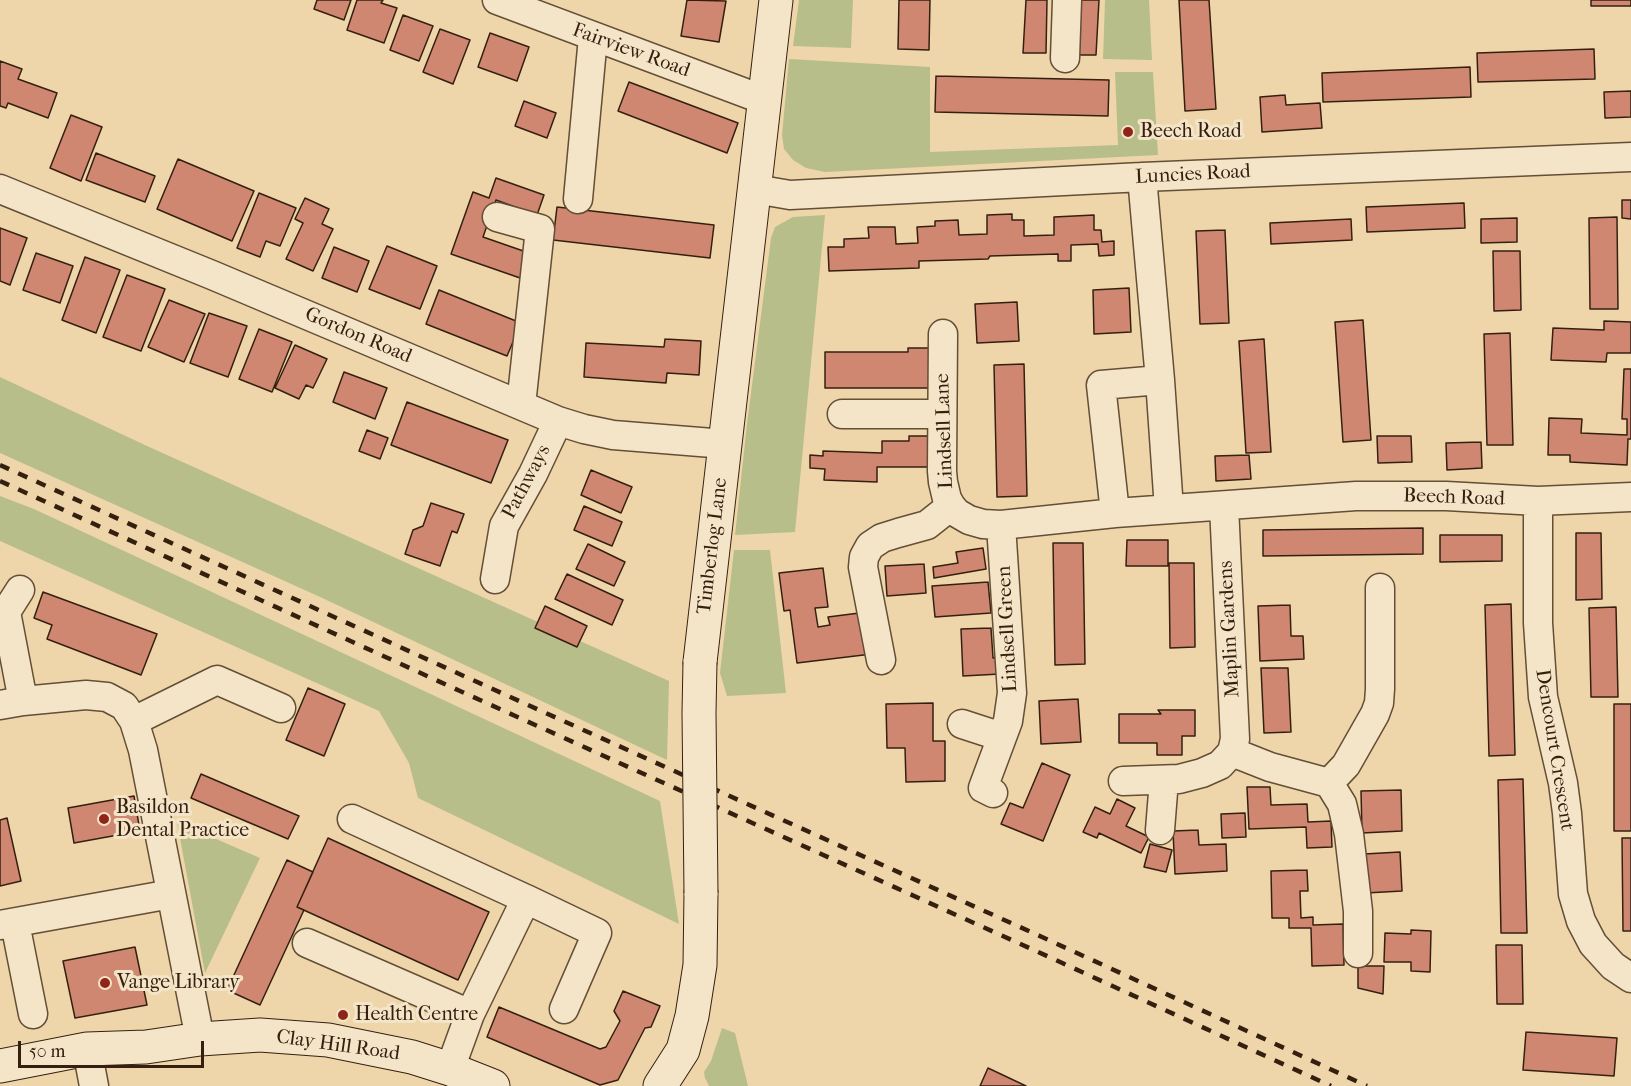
<!DOCTYPE html>
<style>
body{margin:0}
#map{position:relative;width:1631px;height:1086px;overflow:hidden;background:#eed6aa;font-family:"IM FELL French Canon",serif}
canvas{display:block}
.scale{position:absolute;left:18px;top:1041px;width:186px;height:27px;box-sizing:border-box;border:3px solid #352010;border-top:0;padding-left:8px;font-size:18px;line-height:21px;white-space:nowrap;color:#352010;-webkit-text-stroke:4px #f4e4c8;paint-order:stroke}
</style>
<div id="map">
<canvas width="1631" height="1086"></canvas>
<div class="scale">50 m</div>
</div>
<script>
const ctx = document.querySelector('canvas').getContext('2d');
ctx.lineJoin = 'round';
function fill(path, color) { ctx.fillStyle = color; ctx.fill(path, 'evenodd'); }
const toPath = rows => new Path2D(rows.map(r => 'M' + r).join(''));
function stroke(path, color, width, dash) { ctx.strokeStyle = color; ctx.lineWidth = width; ctx.lineCap = dash ? 'butt' : 'round'; ctx.setLineDash(dash || []); ctx.stroke(path); }
function write(font, color, halo, rows, align = 'center') {
  ctx.font = font + ' "IM FELL French Canon",serif'; ctx.lineWidth = 6; ctx.setLineDash([]); ctx.textBaseline = 'middle'; ctx.strokeStyle = halo; ctx.fillStyle = color; for (const [text, x, y, turn = 0] of rows) {
    ctx.save(); ctx.translate(x, y); ctx.rotate((+turn || 0) * Math.PI / 180); ctx.textAlign = isNaN(turn) ? turn : align; if (halo) ctx.strokeText(text, 0, 0); ctx.fillText(text, 0, 0); ctx.restore();
  }
}
fill(toPath([
 [799,0,853,0,851,48,793,46],
 [1105,0,1149,0,1152,60,1103,59],
 [789,59,930,67,930,152,1118,145,1115,72,1153,72,1158,155,825,172,806,168,793,160,784,149,782,135],
 [825,215,795,532,735,535,747,424,771,238,775,227,793,217],
 [0,377,147,446,669,681,667,760,318,596,0,453],
 [0,496,34,509,660,801,679,924,418,798,409,763,379,711,0,541],
 [734,550,770,550,786,693,727,696,720,673],
 [177,822,260,858,205,973],
 [722,1028,735,1033,748,1086,709,1086,705,1078,704,1072,711,1061]
]), '#b8be89');
const building = toPath([
 [317,0,351,0,344,20,314,9,317,0],
 [357,0,383,0,381,3,397,8,384,43,347,30,357,0],
 [687,0,726,1,719,42,681,36,687,0],
 [899,0,930,0,929,50,898,49,899,0],
 [1026,0,1047,0,1046,53,1023,53,1026,0],
 [1081,0,1099,0,1096,55,1078,55,1081,0],
 [1179,0,1209,0,1216,109,1185,111,1179,0],
 [1591,0,1631,0,1631,6,1591,6,1591,0],
 [403,15,433,26,419,61,390,50,403,15],
 [440,29,470,40,453,84,423,72,440,29],
 [490,33,529,47,517,81,478,67,490,33],
 [1594,49,1595,79,1478,82,1477,53,1594,49],
 [0,61,22,69,18,79,57,93,48,118,8,103,6,108,0,106,0,61],
 [1470,67,1471,97,1323,102,1322,73,1470,67],
 [936,76,1109,80,1108,116,935,112,936,76],
 [629,82,738,123,727,153,618,111,629,82],
 [1631,91,1631,117,1605,118,1604,92,1631,91],
 [1285,95,1286,105,1320,103,1322,128,1262,132,1260,97,1285,95],
 [524,101,556,113,547,138,515,126,524,101],
 [71,115,102,127,81,181,50,168,71,115],
 [96,153,155,176,145,202,86,180,96,153],
 [178,159,254,191,232,241,157,209,178,159],
 [496,178,544,195,537,215,496,200,483,237,532,254,523,279,451,254,473,192,489,198,496,178],
 [259,193,296,208,280,246,266,241,260,257,237,248,259,193],
 [305,198,329,209,322,224,333,229,313,271,286,259,303,223,295,219,305,198],
 [1622,200,1631,200,1631,219,1622,218,1622,200],
 [1464,203,1465,228,1367,232,1366,207,1464,203],
 [557,207,714,225,710,258,553,240,557,207],
 [1012,214,1012,220,1024,220,1024,236,1054,235,1054,217,1094,215,1094,230,1101,230,1102,242,1114,241,1114,255,1099,256,1098,244,1071,245,1071,261,1058,261,1058,254,990,256,988,259,919,261,919,268,829,271,828,247,844,247,844,239,869,238,868,227,895,227,896,244,918,243,917,227,935,226,935,221,958,220,959,235,987,234,987,215,1012,214],
 [1617,217,1618,309,1590,309,1589,218,1617,217],
 [1517,218,1517,242,1481,243,1481,219,1517,218],
 [1351,219,1352,240,1271,244,1270,223,1351,219],
 [0,228,27,238,10,285,0,281,0,228],
 [1225,230,1229,323,1200,324,1196,231,1225,230],
 [387,246,437,266,420,309,369,289,387,246],
 [334,247,369,261,357,292,322,278,334,247],
 [1493,251,1520,251,1521,310,1494,311,1493,251],
 [36,253,73,266,60,303,23,290,36,253],
 [85,257,120,270,96,333,62,320,85,257],
 [127,275,165,289,141,351,103,337,127,275],
 [1129,288,1131,332,1094,334,1093,290,1129,288],
 [439,290,521,323,507,356,426,324,439,290],
 [169,300,205,314,184,362,148,347,169,300],
 [1017,302,1019,341,977,343,975,304,1017,302],
 [209,313,247,326,228,377,190,363,209,313],
 [1363,320,1371,440,1343,442,1335,322,1363,320],
 [1604,321,1631,322,1631,353,1607,353,1606,362,1551,360,1553,328,1604,330,1604,321],
 [259,329,292,342,272,392,239,379,259,329],
 [1510,333,1513,445,1487,445,1484,334,1510,333],
 [665,339,701,341,699,375,667,373,666,383,584,377,586,343,664,347,665,339],
 [1264,339,1271,452,1246,453,1239,341,1264,339],
 [295,345,327,359,313,388,306,385,299,399,275,388,295,345],
 [908,348,930,348,930,388,825,388,825,352,908,352,908,348],
 [1024,364,1027,496,997,497,994,365,1024,364],
 [1624,369,1631,369,1631,439,1628,439,1627,465,1570,462,1570,455,1548,455,1549,418,1582,419,1581,433,1627,435,1627,419,1622,419,1624,369],
 [344,372,387,388,375,419,333,402,344,372],
 [407,402,508,440,491,483,391,445,407,402],
 [367,430,388,438,380,459,359,451,367,430],
 [909,436,928,436,928,467,877,467,877,482,824,480,825,469,810,468,810,455,823,456,823,451,882,453,882,441,909,441,909,436],
 [1377,436,1411,436,1412,462,1378,463,1377,436],
 [1481,442,1482,468,1447,470,1446,443,1481,442],
 [1249,455,1251,479,1216,481,1215,456,1249,455],
 [591,470,632,487,621,513,581,495,591,470],
 [431,503,464,514,457,533,452,531,440,566,405,554,413,530,423,526,431,503],
 [584,506,622,522,612,546,574,530,584,506],
 [1423,528,1423,554,1263,556,1263,530,1423,528],
 [1576,533,1601,533,1602,599,1576,600,1576,533],
 [1440,535,1502,535,1502,561,1440,562,1440,535],
 [1127,540,1168,540,1168,566,1126,566,1127,540],
 [1053,543,1083,543,1085,664,1055,665,1053,543],
 [588,544,625,562,614,586,576,569,588,544],
 [983,548,986,569,934,578,933,567,958,563,956,552,983,548],
 [1169,563,1194,563,1195,647,1170,648,1169,563],
 [924,564,926,593,887,596,885,566,924,564],
 [823,568,828,607,815,608,818,627,830,625,828,617,867,612,872,654,797,663,790,610,784,611,779,573,823,568],
 [567,574,623,600,612,625,555,599,567,574],
 [988,582,991,613,935,617,932,586,988,582],
 [43,592,157,634,141,675,47,639,52,625,34,618,43,592],
 [1511,604,1515,755,1489,756,1485,605,1511,604],
 [1290,605,1291,636,1303,636,1304,659,1260,661,1258,606,1290,605],
 [545,606,587,626,577,647,535,628,545,606],
 [1616,607,1618,697,1591,697,1589,608,1616,607],
 [991,628,993,658,999,657,1000,674,963,676,961,629,991,628],
 [1261,668,1288,668,1291,732,1264,733,1261,668],
 [308,688,345,704,324,756,286,740,308,688],
 [1078,699,1081,742,1041,744,1039,701,1078,699],
 [933,703,933,741,945,741,945,781,906,782,905,748,887,748,886,704,933,703],
 [1614,704,1631,704,1631,831,1614,831,1614,704],
 [1158,710,1195,710,1195,736,1182,736,1182,755,1157,755,1157,743,1119,743,1119,714,1161,714,1158,710],
 [1042,763,1070,775,1043,841,1001,824,1010,803,1023,808,1042,763],
 [201,774,299,816,288,839,191,798,201,774],
 [1523,779,1527,933,1501,933,1498,780,1523,779],
 [1247,787,1270,787,1271,805,1307,804,1308,822,1331,821,1332,847,1307,848,1306,827,1249,829,1247,787],
 [1401,790,1402,831,1362,833,1361,791,1401,790],
 [134,796,140,831,74,843,68,808,134,796],
 [1117,799,1135,808,1126,826,1149,837,1141,853,1099,833,1097,838,1083,832,1095,807,1110,814,1117,799],
 [1245,813,1246,837,1222,838,1221,814,1245,813],
 [7,818,21,881,0,886,0,820,7,818],
 [1198,830,1199,845,1226,844,1227,871,1175,874,1173,831,1198,830],
 [328,838,489,912,458,980,297,907,328,838],
 [1622,838,1631,838,1631,931,1623,931,1622,838],
 [1150,844,1172,850,1166,872,1144,867,1150,844],
 [1400,852,1402,891,1366,893,1364,854,1400,852],
 [287,860,313,872,297,907,304,910,260,1005,227,990,287,860],
 [1307,870,1308,891,1300,891,1301,918,1313,917,1313,925,1343,924,1344,965,1312,966,1311,928,1289,928,1289,918,1272,918,1271,871,1307,870],
 [1411,930,1431,931,1430,972,1411,971,1411,962,1384,962,1385,933,1411,934,1411,930],
 [1496,945,1522,945,1523,1004,1497,1004,1496,945],
 [135,947,147,1005,75,1018,63,961,135,947],
 [1358,966,1384,966,1383,994,1358,988,1358,966],
 [623,991,660,1006,651,1027,645,1028,618,1080,600,1085,487,1037,499,1007,600,1049,606,1047,620,1021,614,1011,623,991],
 [1526,1032,1617,1038,1614,1076,1523,1070,1526,1032],
 [988,1068,1026,1086,980,1086,988,1068]
]);
fill(building, '#cf8772');
stroke(building, '#352010', 1.5);
const street = toPath([
 [497,0,764,100],
 [1065,58,1067,0],
 [1142,177,1160,380,1169,509],
 [0,189,212,275,558,421,584,429,613,435,725,444],
 [755,189,790,195,1142,177,1631,157],
 [578,199,593,37],
 [497,217,540,229,521,405],
 [943,334,942,471,943,482,947,499,951,506,957,513,969,520,983,524,1001,525,1115,513,1356,496,1446,496,1538,501,1631,497],
 [842,414,942,414],
 [1538,501,1538,623,1543,697,1563,783,1567,813,1573,894,1581,921,1593,944,1613,966,1631,978],
 [1115,513,1101,385,1160,380],
 [495,579,504,526,533,474,558,421],
 [20,590,6,612,23,701],
 [881,660,863,567,864,557,870,546,882,538,898,533,927,525,951,506],
 [0,705,23,701,86,695,107,697,124,706,134,721,143,750,200,1039],
 [134,721,217,680,281,708],
 [962,724,1002,737],
 [1232,752,1270,767,1329,783,1342,804,1349,834,1358,911,1358,953],
 [1123,781,1179,779,1202,773,1220,765,1232,752,1235,739,1224,506],
 [1329,783,1346,765,1375,714,1379,703,1380,689,1380,588],
 [993,793,983,788,1008,721,1012,693,1001,525],
 [352,819,526,899,470,1014],
 [1160,830,1164,780],
 [526,899,597,933,564,1009],
 [15,923,33,1014],
 [0,925,171,894],
 [307,943,470,1014,450,1069],
 [87,1049,94,1086]
]);
const secondary = toPath([
 [700,662,776,0],
 [0,1066,87,1049,146,1047,200,1039,260,1035,328,1040,412,1057,450,1069,493,1086],
 [660,1086,683,1050,692,1016,700,965,701,893]
]);
stroke(street, '#634e36', 31);
stroke(secondary, '#352010', 35);
stroke(street, '#f4e4c8', 28);
stroke(secondary, '#f4e4c8', 33);
stroke(toPath([
 [0,465,466,677,1042,937,1367,1086],
 [0,481,460,691,1036,951,1331,1086]
]), '#352010', 4.5, [10, 10]);
const secondaryBridge = toPath([
 [700,662,699,713,701,893]
]);
stroke(secondaryBridge, '#352010', 35, []);
stroke(secondaryBridge, '#f4e4c8', 33);
for (const [x, y, r, color] of [
 [1128,132,6,"#8f2418"],
 [104,819,6,"#8f2418"],
 [105,983,6,"#8f2418"],
 [343,1015,6,"#8f2418"]
]) { const dot = new Path2D(); dot.arc(x, y, r, 0, 2 * Math.PI); ctx.fillStyle = color; ctx.fill(dot); stroke(dot, '#f4e4c8', 2); }
write('20px', '#352010', '#f4e4c8', [
 ["Fairview Road",631,51,20],
 ["Luncies Road",1193,175,-3],
 ["Gordon Road",358,336,23],
 ["Lindsell Lane",945,431,-92],
 ["Pathways",527,482,-62],
 ["Beech Road",1454,498,2],
 ["Timberlog Lane",713,546,-83],
 ["Lindsell Green",1008,629,-93],
 ["Maplin Gardens",1230,629,-93],
 ["Dencourt Crescent",1554,750,81],
 ["Clay Hill Road",338,1046,8]
]);
write('20px', '#352010', '#f4e4c8', [
 ["Beech Road",1140,132],
 ["Basildon",116,808],
 ["Dental Practice",116,831],
 ["Vange Library",117,983],
 ["Health Centre",355,1015]
], 'left');
</script>
